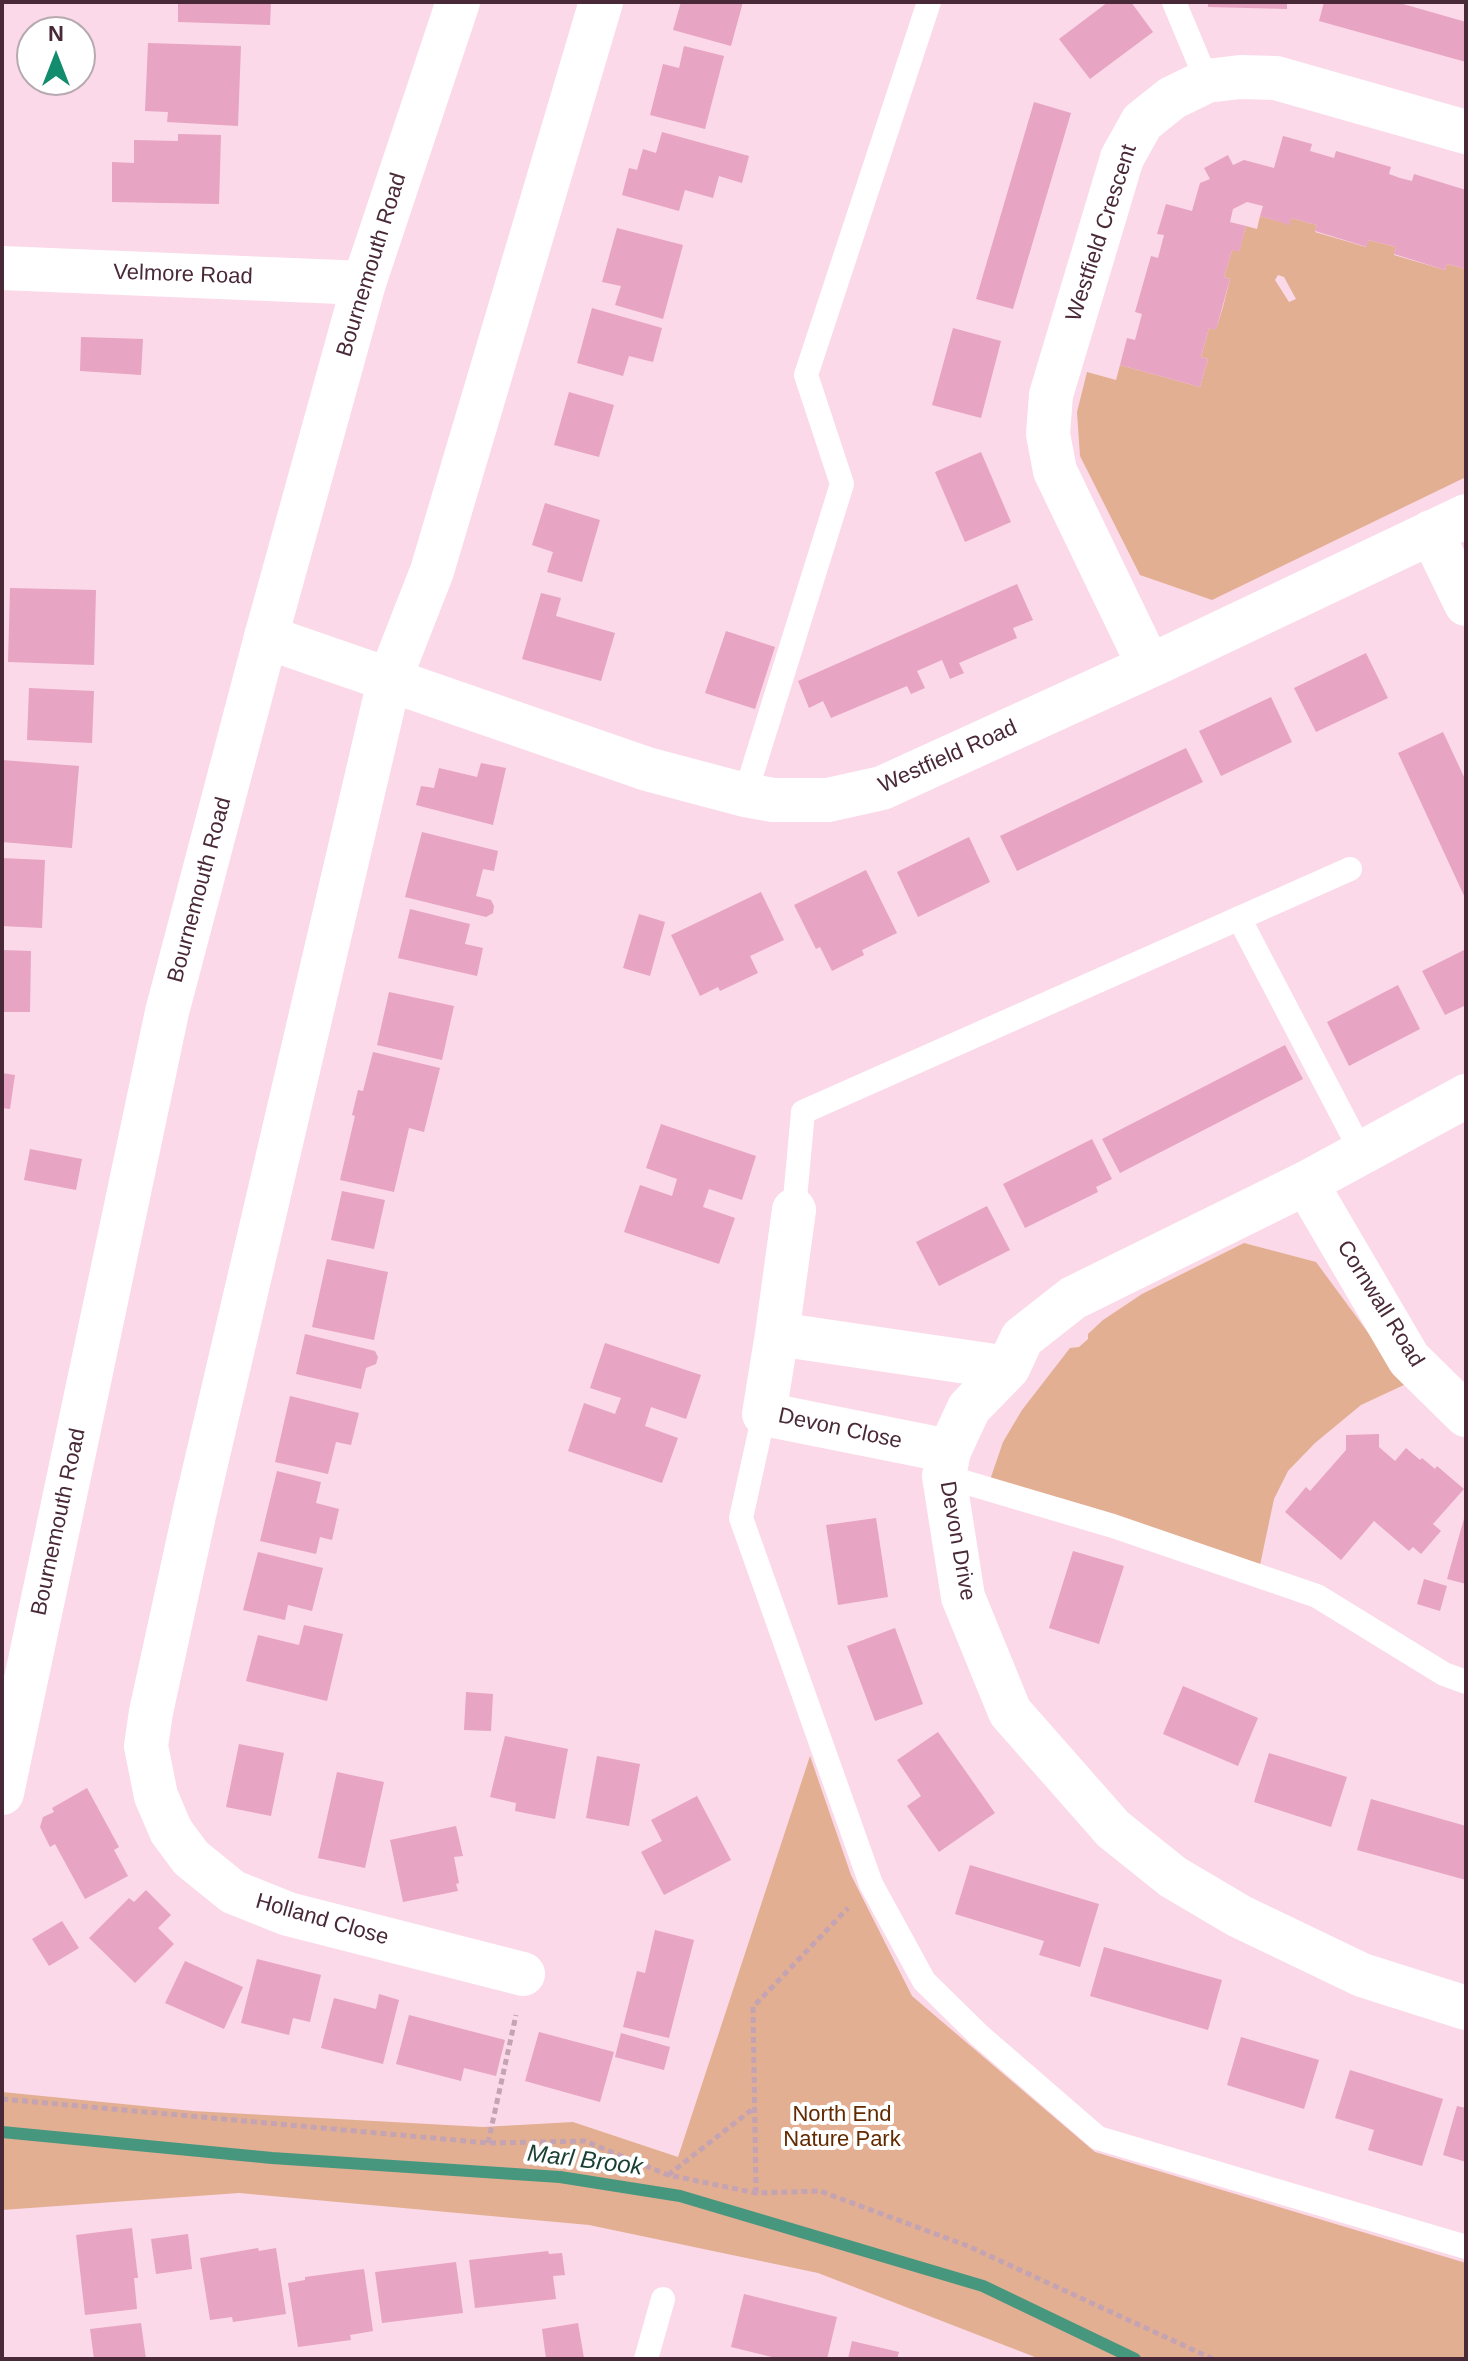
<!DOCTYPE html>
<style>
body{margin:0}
#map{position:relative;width:1468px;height:2361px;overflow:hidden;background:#fbd9e8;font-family:Helvetica,sans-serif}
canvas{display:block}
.frame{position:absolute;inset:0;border:4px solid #492938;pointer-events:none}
.north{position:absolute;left:16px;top:16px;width:80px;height:80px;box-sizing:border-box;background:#fff;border:2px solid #b6a9af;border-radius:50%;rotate:0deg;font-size:22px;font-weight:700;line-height:32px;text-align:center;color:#492938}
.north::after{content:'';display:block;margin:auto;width:28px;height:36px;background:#138b6d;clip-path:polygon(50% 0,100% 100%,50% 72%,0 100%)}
</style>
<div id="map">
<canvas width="1468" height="2361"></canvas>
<div class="frame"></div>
<div class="north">N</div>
</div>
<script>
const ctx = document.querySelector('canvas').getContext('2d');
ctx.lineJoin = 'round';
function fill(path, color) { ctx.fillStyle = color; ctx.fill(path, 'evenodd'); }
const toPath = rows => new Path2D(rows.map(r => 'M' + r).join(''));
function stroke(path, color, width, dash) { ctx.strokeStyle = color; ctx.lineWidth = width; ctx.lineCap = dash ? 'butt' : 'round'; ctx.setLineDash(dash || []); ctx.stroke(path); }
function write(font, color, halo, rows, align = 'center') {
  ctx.font = font + ' Helvetica,sans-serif'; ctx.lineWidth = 8; ctx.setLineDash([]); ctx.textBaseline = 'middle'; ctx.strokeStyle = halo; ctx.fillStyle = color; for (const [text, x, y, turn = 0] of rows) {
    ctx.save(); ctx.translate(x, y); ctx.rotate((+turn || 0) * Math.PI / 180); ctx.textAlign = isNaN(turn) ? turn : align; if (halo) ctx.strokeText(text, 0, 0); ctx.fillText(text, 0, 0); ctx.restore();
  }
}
fill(toPath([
 [1260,216,1289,224,1291,218,1317,225,1315,232,1366,247,1369,240,1396,247,1394,255,1445,270,1447,264,1466,269,1466,477,1212,600,1140,575,1080,456,1077,412,1087,372,1116,380,1120,365,1200,387,1208,359,1201,357,1209,328,1216,329,1223,307,1230,279,1224,277,1232,250,1239,251,1246,226,1257,229],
 [1278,275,1284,277,1296,299,1289,302,1275,280],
 [1244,1243,1316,1262,1406,1384,1361,1405,1315,1443,1288,1471,1274,1499,1260,1565,990,1480,1003,1442,1022,1410,1070,1348,1079,1347,1088,1339,1088,1334,1103,1320,1142,1294],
 [810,1756,851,1875,912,1996,1095,2152,1466,2263,1466,2359,1040,2359,818,2273,589,2225,239,2193,2,2210,2,2092,193,2111,483,2127,573,2122,678,2157]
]), '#e3af93');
stroke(toPath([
 [2,2132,272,2158,560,2177,680,2196,983,2286,1135,2359]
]), '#47977e', 12);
fill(toPath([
 [178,2,271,2,270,25,178,22],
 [681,2,743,2,731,46,673,30],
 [1108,2,1131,2,1153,32,1090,79,1059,39],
 [1208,2,1287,2,1287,9,1208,7],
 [1324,2,1396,2,1466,22,1466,62,1319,21],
 [148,43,241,46,238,126,167,122,168,112,145,111],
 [684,46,724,56,705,129,650,115,663,64,679,68],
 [1034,102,1071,113,1013,309,976,299],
 [662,132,749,156,742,183,719,176,713,198,685,190,679,211,622,195,629,168,637,170,643,149,656,153],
 [178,134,221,135,219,204,112,202,112,162,134,163,134,140,178,141],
 [1283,136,1312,144,1310,151,1334,158,1336,151,1391,167,1389,174,1400,178,1412,181,1414,174,1466,190,1466,269,1447,264,1445,270,1394,254,1396,247,1369,240,1367,247,1315,231,1317,225,1291,218,1290,225,1260,216,1263,206,1247,202,1233,209,1230,222,1246,226,1239,252,1232,250,1224,277,1230,279,1216,330,1209,328,1201,357,1208,359,1200,387,1120,365,1127,338,1135,340,1142,314,1135,312,1151,256,1158,258,1164,235,1157,234,1166,204,1192,211,1200,183,1210,179,1204,168,1228,155,1233,165,1244,160,1274,168],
 [617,228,683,245,663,319,615,305,621,286,602,282],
 [592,308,662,328,653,362,629,356,623,376,577,363],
 [953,328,1001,341,981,418,932,405],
 [81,337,143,339,141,375,80,371],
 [569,392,614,405,599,457,554,445],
 [981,452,1011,522,965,542,935,472],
 [545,503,600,520,582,582,547,572,553,552,532,545],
 [1017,584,1033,620,1013,628,1017,638,959,663,964,673,950,679,942,660,917,671,925,688,911,694,907,686,831,718,823,701,809,708,798,681],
 [10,588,96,590,94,665,8,662],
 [541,593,561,598,556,616,615,633,601,681,522,659],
 [726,631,775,647,755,709,705,693],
 [1366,653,1388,698,1316,732,1294,688],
 [29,688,94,691,92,743,27,740],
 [1271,697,1292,742,1221,776,1199,731],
 [1443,732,1466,781,1466,900,1398,753],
 [1186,748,1203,782,1017,871,1000,836],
 [2,760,79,766,72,848,2,842],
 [481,763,506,768,493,825,416,805,421,786,434,788,439,768,477,777],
 [422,832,498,851,494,871,483,869,476,896,491,900,494,906,493,913,486,917,405,897],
 [969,837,990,882,918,917,897,872],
 [2,858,45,860,42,928,2,926],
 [866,870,897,933,862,950,864,955,832,971,820,947,816,949,794,905],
 [761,892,784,940,750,956,758,973,720,991,718,987,700,996,671,935],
 [410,909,470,924,465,944,483,948,477,976,398,958],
 [639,914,665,922,650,976,623,968],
 [1466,949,1466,1005,1445,1015,1422,971],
 [2,950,31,951,30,1012,2,1012],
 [1398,985,1420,1029,1349,1066,1327,1022],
 [389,992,454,1006,442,1060,377,1045],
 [1285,1045,1303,1079,1120,1173,1102,1139],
 [373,1052,440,1068,424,1132,409,1128,394,1192,340,1180,355,1116,352,1115,358,1090,363,1091],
 [2,1073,15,1075,10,1109,2,1108],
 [661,1124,756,1156,742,1200,709,1189,703,1207,735,1218,719,1264,624,1232,640,1185,672,1196,677,1179,646,1168],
 [1092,1139,1112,1179,1096,1187,1098,1192,1025,1228,1003,1184],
 [30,1149,82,1159,76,1190,24,1180],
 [342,1191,385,1200,374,1249,331,1240],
 [987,1206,1010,1250,939,1286,916,1242],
 [327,1259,388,1272,374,1340,312,1327],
 [305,1334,375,1351,378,1357,376,1364,366,1368,361,1389,296,1374],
 [605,1343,701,1375,686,1419,651,1407,645,1426,678,1438,662,1483,568,1451,584,1403,615,1414,621,1398,590,1388],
 [290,1396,359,1413,351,1445,336,1442,328,1474,275,1462],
 [1379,1434,1379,1447,1395,1461,1406,1448,1420,1460,1422,1458,1435,1469,1437,1466,1464,1489,1433,1524,1441,1531,1421,1554,1413,1547,1409,1551,1374,1521,1341,1560,1285,1512,1306,1487,1310,1491,1346,1450,1346,1435],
 [277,1471,321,1482,316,1503,339,1509,332,1540,320,1537,316,1554,260,1541],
 [1465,1515,1466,1515,1466,1584,1447,1579],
 [876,1518,888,1597,838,1605,826,1525],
 [1073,1551,1124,1566,1099,1644,1049,1628],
 [258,1552,323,1568,312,1611,288,1605,285,1620,243,1610],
 [1424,1579,1447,1586,1440,1611,1417,1604],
 [304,1625,343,1634,327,1701,246,1681,258,1635,299,1645],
 [895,1628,923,1704,875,1721,847,1646],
 [1183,1686,1258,1718,1238,1766,1163,1734],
 [466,1692,493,1694,491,1731,464,1730],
 [938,1732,995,1813,939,1852,907,1806,921,1796,897,1760],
 [505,1736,568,1749,555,1819,515,1811,516,1803,490,1797],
 [239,1744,284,1753,271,1816,226,1807],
 [1269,1753,1347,1777,1331,1827,1254,1802],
 [597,1756,640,1764,629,1826,586,1818],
 [337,1772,384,1782,365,1868,318,1858],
 [87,1788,119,1847,114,1850,128,1876,85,1899,55,1844,50,1847,40,1827,43,1817,54,1812,52,1808],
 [697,1796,731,1860,664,1895,641,1852,662,1841,651,1820],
 [1371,1799,1466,1826,1466,1880,1357,1850],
 [456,1826,463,1856,454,1857,459,1883,456,1884,458,1891,403,1902,390,1840],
 [970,1865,1099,1904,1080,1967,1039,1955,1044,1941,955,1914],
 [146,1890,171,1915,158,1928,174,1944,135,1983,89,1938,129,1898,134,1902],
 [62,1921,79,1948,49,1966,32,1939],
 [655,1930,694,1940,669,2038,623,2027,637,1971,645,1973],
 [1104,1947,1222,1980,1208,2030,1090,1996],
 [257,1959,321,1975,310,2022,293,2018,289,2035,241,2023],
 [185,1961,243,1987,224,2029,165,2003],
 [379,1994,399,2000,383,2064,321,2048,334,1998,376,2009],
 [409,2015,505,2040,496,2076,464,2068,461,2081,396,2064],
 [539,2032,614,2052,600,2102,525,2081],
 [621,2033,670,2047,664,2070,615,2057],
 [1241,2037,1319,2060,1304,2109,1227,2085],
 [1350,2070,1443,2099,1422,2166,1368,2150,1374,2130,1335,2118],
 [1457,2106,1466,2108,1466,2162,1443,2155],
 [132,2228,138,2278,134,2278,137,2309,85,2315,76,2235],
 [188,2234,192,2269,156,2274,151,2239],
 [258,2248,259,2251,276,2248,286,2314,233,2322,232,2317,210,2320,200,2258],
 [548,2251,549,2254,562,2253,565,2275,553,2276,556,2299,475,2308,469,2260],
 [456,2262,463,2313,382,2323,375,2272],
 [364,2269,373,2331,350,2335,351,2340,298,2347,288,2283,305,2280,305,2277],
 [744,2294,837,2317,827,2359,780,2359,731,2347],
 [141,2323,146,2359,94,2359,90,2329],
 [578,2323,584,2358,546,2359,542,2329],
 [852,2341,899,2352,897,2359,848,2359]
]), '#e7a4c3');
stroke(toPath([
 [2,2099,488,2143,585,2141,668,2175,756,2193,820,2191,968,2246,1213,2359],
 [488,2143,516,2015],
 [668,2175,754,2108],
 [756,2193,753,2007,848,1908]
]), '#c4a3b2', 5, [6, 4]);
stroke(toPath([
 [1174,2,1207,81],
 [745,795,842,484,806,375,929,2],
 [1239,918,1362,1153],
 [794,1210,803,1112,1350,869],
 [764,1414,741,1518,871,1884,924,1981,979,2035,1098,2138,1466,2247],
 [944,1476,1113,1526,1317,1596,1444,1674,1466,1682],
 [646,2359,663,2299]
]), '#fff', 24);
stroke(toPath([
 [2,268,364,283],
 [1431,532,1466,604],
 [266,637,647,769,745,795,773,800,828,800,882,788,1165,659,1466,516],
 [1149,666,1055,471,1048,434,1051,395,1122,158,1142,122,1172,98,1207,81,1240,77,1276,78,1466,132],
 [1466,1096,1306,1183,1073,1298,1022,1338,1008,1368,969,1408,949,1451,944,1476,963,1597,1010,1712,1113,1829,1173,1877,1239,1916,1362,1975,1466,2008],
 [1306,1183,1409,1359,1466,1415],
 [777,1334,794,1210],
 [949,1451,764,1414,777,1334,1008,1368],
 [523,1974,288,1914,233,1892,191,1858,171,1831,156,1796,146,1746,151,1712,196,1506,389,681,432,571,601,2]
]), '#fff', 44);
stroke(toPath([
 [2,1793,167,1012,266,637,364,283,458,2]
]), '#fff', 44);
write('22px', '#492938', '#fff', [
 ["Westfield Crescent",1102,233,-72],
 ["Bournemouth Road",372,265,-73],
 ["Velmore Road",183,275,2],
 ["Westfield Road",948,757,-24],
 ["Bournemouth Road",200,890,-75],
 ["Cornwall Road",1380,1304,58],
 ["Devon Close",840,1429,12],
 ["Bournemouth Road",59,1522,-78],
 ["Devon Drive",957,1541,80],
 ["Holland Close",322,1920,16]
]);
write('22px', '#632a00', '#fff', [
 ["North End",842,2115],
 ["Nature Park",842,2140]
]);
write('italic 24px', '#193e32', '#fff', [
 ["Marl Brook",585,2161,7]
]);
</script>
